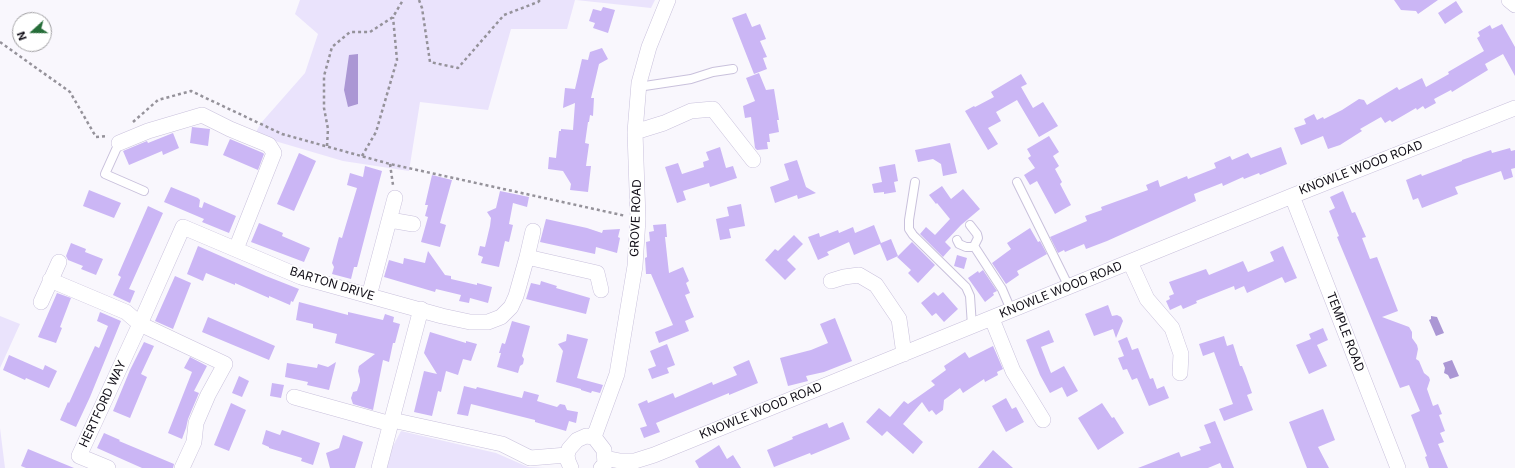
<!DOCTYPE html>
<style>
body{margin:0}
#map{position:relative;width:1515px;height:468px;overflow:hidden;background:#f9f7fd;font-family:Inter,sans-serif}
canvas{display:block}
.north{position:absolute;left:12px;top:12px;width:40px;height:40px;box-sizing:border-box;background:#fff;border:1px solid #a09fa2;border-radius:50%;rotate:249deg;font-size:11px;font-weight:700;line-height:16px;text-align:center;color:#110e17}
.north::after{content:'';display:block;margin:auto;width:14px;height:18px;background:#266d39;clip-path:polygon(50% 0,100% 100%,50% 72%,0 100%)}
</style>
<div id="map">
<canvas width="1515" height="468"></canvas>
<div class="north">N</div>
</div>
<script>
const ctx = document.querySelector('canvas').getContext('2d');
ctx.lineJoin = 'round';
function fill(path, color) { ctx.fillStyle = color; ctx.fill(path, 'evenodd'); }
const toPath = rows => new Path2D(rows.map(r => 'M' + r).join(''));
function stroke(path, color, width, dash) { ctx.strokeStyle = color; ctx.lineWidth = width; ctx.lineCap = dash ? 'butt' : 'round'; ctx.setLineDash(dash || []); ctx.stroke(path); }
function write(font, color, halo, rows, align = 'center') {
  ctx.font = font + ' Inter,sans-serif'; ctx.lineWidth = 3.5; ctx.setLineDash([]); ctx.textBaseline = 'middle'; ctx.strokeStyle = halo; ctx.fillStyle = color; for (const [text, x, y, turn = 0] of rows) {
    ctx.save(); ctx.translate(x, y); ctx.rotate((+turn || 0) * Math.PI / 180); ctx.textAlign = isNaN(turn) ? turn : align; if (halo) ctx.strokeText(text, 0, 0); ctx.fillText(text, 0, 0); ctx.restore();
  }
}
fill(toPath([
 [300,0,575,0,567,29,511,29,488,110,420,102,409,171,343,161,275,141,256,132,261,123,305,73,318,34,295,14],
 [576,0,655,0,651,8],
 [0,316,20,324,0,368],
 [0,428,5,468,0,468],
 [401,431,496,453,528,467,546,468,384,468,386,459]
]), '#eae3fc');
fill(toPath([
 [358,54,358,104,348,107,344,90,349,55],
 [1431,316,1437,317,1444,333,1436,336,1429,320,1431,319],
 [1452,360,1459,376,1450,379,1448,375,1444,373,1445,368,1443,363]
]), '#ab97d4');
fill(toPath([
 [1394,0,1438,0,1418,14,1416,11,1401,10],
 [1456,1,1463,12,1445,24,1438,13],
 [603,7,615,10,608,33,593,28,595,23,589,21,593,9,601,11],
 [746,13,752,27,760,24,766,39,760,41,767,57,763,58,767,69,754,74,732,18],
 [1502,24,1515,47,1515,76,1503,54,1485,64,1488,70,1452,92,1451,90,1434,99,1436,103,1425,109,1423,106,1417,110,1416,108,1392,122,1390,120,1385,123,1381,117,1360,129,1362,131,1340,145,1328,149,1323,136,1301,145,1294,128,1306,124,1304,119,1314,114,1317,120,1323,117,1324,119,1342,110,1359,99,1364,100,1367,105,1397,87,1399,90,1422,78,1426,87,1449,74,1448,72,1484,51,1477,38,1480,36,1478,32,1490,25,1492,29],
 [602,48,608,59,599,64,591,98,594,98,593,116,590,115,589,122,588,122,585,143,589,144,586,166,591,166,588,192,570,190,571,184,563,171,548,169,549,157,556,158,559,131,561,131,561,129,573,130,575,103,563,108,565,88,575,89,582,59,588,60,590,52],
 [759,73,766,90,774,89,779,120,777,120,779,132,769,134,770,142,767,142,768,149,757,150,755,148,751,117,745,118,743,106,755,101,746,78],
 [1021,74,1027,84,1021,87,1033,108,1043,102,1058,126,1039,137,1017,100,996,112,1001,121,988,128,998,144,988,150,965,111,974,106,975,107,994,97,991,92],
 [192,127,210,129,208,146,190,143],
 [173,133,179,148,163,155,162,151,129,165,123,151,147,141,148,143],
 [1049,136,1059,152,1053,156,1059,166,1055,169,1062,182,1060,184,1071,205,1055,214,1037,181,1030,185,1024,175,1035,168,1028,158,1031,156,1027,149],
 [230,139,263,153,264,154,258,170,223,155],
 [950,143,957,173,943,176,941,164,933,159,918,162,915,150],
 [720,147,726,168,733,166,737,178,710,187,709,183,683,191,686,200,677,203,665,167,678,163,682,174,704,167,703,162,709,160,706,152],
 [1281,147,1287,164,1260,175,1259,173,1244,179,1243,177,1223,186,1222,183,1194,194,1196,201,1107,241,1086,249,1084,244,1065,252,1064,250,1058,253,1050,237,1087,221,1085,216,1102,210,1101,207,1148,190,1146,185,1158,180,1160,187,1187,176,1188,179,1216,168,1214,163,1230,156,1232,160,1248,153,1251,158],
 [1510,148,1511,151,1515,150,1515,168,1511,169,1513,177,1504,180,1501,171,1455,187,1458,194,1422,208,1418,198,1413,200,1406,180,1421,174,1422,176,1462,161,1462,160,1491,150,1492,153],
 [299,153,316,161,294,211,277,204],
 [797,160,806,187,816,193,798,199,797,195,775,203,770,187,789,180,784,164],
 [895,164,898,181,894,182,896,192,884,194,884,192,874,193,872,184,882,182,879,167],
 [365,166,382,171,357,267,354,267,351,279,332,274,334,267,332,263,339,237,342,238,357,188,347,185,350,173,363,177],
 [432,175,452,180,440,223,446,225,440,247,421,242,428,217,425,216,428,205,425,205],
 [942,186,951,199,963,189,980,209,961,225,945,242,951,248,943,257,920,234,926,227,935,235,950,219,937,203,936,204,929,195],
 [171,187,198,198,200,200,199,207,202,208,204,202,236,216,229,233,202,222,204,219,164,202],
 [89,190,121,203,114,218,83,206],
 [500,191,529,197,527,207,513,203,509,224,513,225,509,242,505,241,499,267,481,263,483,257,478,255,480,246,485,247,490,226,491,218,487,212,496,208],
 [1343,191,1352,213,1355,212,1366,237,1362,238,1370,259,1377,257,1398,311,1382,317,1409,327,1412,332,1412,338,1417,345,1418,349,1416,359,1419,361,1424,373,1429,377,1430,380,1427,389,1433,406,1438,404,1442,414,1439,415,1445,431,1440,433,1444,442,1438,444,1448,468,1429,468,1425,457,1427,456,1411,415,1420,411,1409,385,1400,388,1337,237,1339,236,1329,211,1335,208,1330,197],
 [741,204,745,226,729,229,731,238,720,240,716,219,729,216,727,207],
 [148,206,163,213,129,289,135,291,130,303,113,295,121,277,118,275],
 [546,219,587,228,602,233,603,230,620,229,618,237,620,238,617,253,596,247,595,254,540,242],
 [259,223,283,233,282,236,310,248,304,262,251,242],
 [666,224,667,237,665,237,669,273,683,267,689,281,686,283,690,293,685,295,694,317,685,321,689,331,659,343,655,332,673,325,651,274,646,274,645,258,647,257,646,242,650,241,649,232,654,231,653,225],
 [874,225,881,243,891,239,898,256,912,242,935,265,918,283,908,273,911,270,897,257,898,256,887,261,880,244,854,255,849,242,827,252,829,255,818,260,808,237,819,233,820,237,838,230,839,233,853,227,855,233],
 [1030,228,1038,242,1040,241,1047,254,1017,271,1019,275,1006,284,992,263,1011,249,1007,243],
 [794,235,803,244,787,260,796,269,785,280,765,260,775,249,778,251],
 [71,243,86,249,85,252,103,259,96,275,81,269,83,266,68,260,66,256],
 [198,246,266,276,299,289,293,302,291,301,290,305,269,296,269,298,235,283,235,285,206,273,203,281,187,274],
 [1283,246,1297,278,1285,283,1282,277,1247,293,1244,286,1235,290,1234,286,1196,301,1197,303,1183,309,1181,305,1170,310,1166,301,1170,299,1169,296,1174,294,1169,282,1206,269,1209,275,1243,261,1248,272,1274,261,1270,252],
 [428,251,445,275,451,276,451,279,477,285,477,283,492,287,488,303,470,298,469,303,459,301,461,295,436,289,435,292,384,277,389,260,403,264,404,258,425,263],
 [957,255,967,258,964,269,954,266],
 [983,270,997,291,993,293,994,295,985,302,968,278,978,271,979,273],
 [175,276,191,283,173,329,155,321],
 [541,281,557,286,556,288,590,298,586,314,526,299,531,283,540,285],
 [934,292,938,296,943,292,958,309,944,322,936,313,932,316,921,303],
 [57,293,71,298,60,327,62,328,56,343,38,337],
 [299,302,348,315,348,312,383,320,385,314,394,317,393,322,400,324,395,343,393,343,389,362,383,360,373,410,353,404,351,398,353,392,357,391,360,382,360,379,358,371,359,366,375,354,335,343,337,334,313,328,313,324,296,320],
 [1108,305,1112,316,1117,315,1121,317,1123,321,1116,338,1113,329,1094,336,1085,314],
 [100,312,121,321,90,397,76,427,60,420,68,402,69,403,95,346,99,348,108,326,97,321],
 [208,317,275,346,269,360,202,332],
 [835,318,852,361,824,372,806,376,808,381,788,386,780,358,811,350,828,343,820,324],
 [512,321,530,326,522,356,524,359,523,364,520,366,518,373,497,367,501,353,499,353,502,343,505,344],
 [1323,328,1328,340,1317,345,1327,366,1309,374,1296,345,1311,339,1309,334],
 [1049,330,1054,342,1041,347,1051,373,1064,366,1078,391,1067,397,1062,387,1050,393,1040,375,1026,340],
 [430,332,466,343,466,341,477,344,471,361,463,359,458,375,446,371,441,392,438,391,432,416,414,412,424,371,437,374,424,353],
 [567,334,588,339,577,378,603,385,600,393,592,391,591,393,581,390,581,389,556,382,563,351,558,344,566,341],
 [1224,336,1227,346,1233,344,1240,366,1242,366,1246,376,1252,393,1247,395,1253,410,1224,421,1219,409,1233,404,1214,352,1203,356,1199,344],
 [1127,337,1132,350,1138,348,1150,379,1153,378,1157,389,1164,386,1169,398,1149,406,1137,378,1132,380,1127,369,1123,370,1118,358,1124,356,1118,341],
 [144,342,154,346,141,374,147,377,130,418,113,411,130,370],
 [667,344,675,365,667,368,669,373,652,379,648,369,656,366,650,351],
 [993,346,1003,369,997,372,998,375,985,382,984,379,963,393,960,388,944,400,943,410,936,415,932,410,929,412,922,402,903,424,923,442,913,454,887,431,882,436,866,422,879,408,890,417,904,401,908,404,935,385,931,381,946,370,944,366,965,352,969,358],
 [9,355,43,370,45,365,57,371,49,388,26,378,25,380,3,370],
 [190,357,207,366,194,391,199,393,188,419,186,428,182,439,168,433,192,372,184,368],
 [749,360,758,383,729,395,729,393,656,423,660,432,644,438,640,428,647,426,638,404,647,400,648,403,673,393,675,398,712,382,713,385,737,375,733,367],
 [336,362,329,390,307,385,308,382,285,377,287,363,317,368,318,364,328,367],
 [239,376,249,381,242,397,232,393],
 [272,383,284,385,281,398,270,396],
 [464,386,476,389,477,387,522,398,524,391,539,395,537,401,557,407,560,404,565,405,567,410,578,412,576,423,569,421,566,431,535,422,535,420,471,404,468,416,457,414],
 [1006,398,1012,409,1016,407,1024,422,1006,432,992,406],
 [231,403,246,410,229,451,214,445],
 [1102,403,1112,418,1114,417,1124,433,1098,450,1078,418],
 [1323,409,1335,440,1318,447,1329,468,1307,468,1289,422],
 [1215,421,1234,468,1222,468,1220,463,1208,468,1138,468,1179,452,1181,457,1201,450,1199,447,1211,443,1204,425],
 [843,422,850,439,811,455,810,453,774,467,767,450,793,439,792,437,827,423,829,428],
 [266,430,280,435,282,430,320,443,313,465,301,461,302,458,269,448,269,447,262,444],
 [104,433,120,440,119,441,174,464,173,468,142,468,97,448],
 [343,435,363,442,355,468,330,468,326,453,339,448],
 [719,445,727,459,733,455,741,468,699,468,695,461],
 [28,449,74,468,26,468,21,466],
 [993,450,1013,468,978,468]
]), '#cbb6f5');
const service = toPath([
 [638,87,691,79,713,72,733,69],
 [119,143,105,174,144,191],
 [915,182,909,220,909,229,913,235,966,287,970,296,972,326],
 [1017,182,1069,287],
 [970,225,977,234,978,238,974,246,1002,289,1011,310],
 [957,240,959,244,966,247,971,247,974,246]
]);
const minor = toPath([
 [1509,0,1515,5],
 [635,132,664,123,691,111,713,109,753,160],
 [119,143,148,131,202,115,230,129,269,145,274,153,236,249],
 [1292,196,1398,468],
 [390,220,413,224],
 [527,257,533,231],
 [1130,262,1147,299,1172,328,1181,354,1180,373],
 [50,280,126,312,140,324,225,364,208,395,196,423,194,442,182,468],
 [831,281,844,277,859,275,876,285,899,319,904,354],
 [369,296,395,198],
 [41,302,59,262],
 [992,319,1013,371,1043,420],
 [294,397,391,424],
 [392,420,502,444,530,458,567,455],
 [594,437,617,374,635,266,638,219,635,132,639,83,649,47,668,0],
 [605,458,620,461,635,461,654,455,1292,196,1515,108],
 [108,468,79,456,140,324,183,227,301,277,442,316,470,322,488,322,501,317,511,307,516,296,527,257,597,273,601,290],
 [379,468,421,309],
 [571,468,568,461,567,455,569,449,577,440,586,436,594,437,604,450,605,464,601,468]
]);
stroke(service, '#c9c1dc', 10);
stroke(minor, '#c9c1dc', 16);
stroke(toPath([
 [419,0,422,8,430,62,458,68,504,15,538,2,540,0],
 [0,42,70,92,96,137,108,136],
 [133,122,158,100,191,91,282,134,390,164,626,216],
 [327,146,328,129,324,108,324,76,332,47,350,32,370,32,393,17,403,0],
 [362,156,376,132,397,60,393,17],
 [390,164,393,185]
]), '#95929a', 2.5, [3, 3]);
stroke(service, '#fff', 8);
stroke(minor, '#fff', 15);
write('12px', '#110e17', '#fff', [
 ["KNOWLE WOOD ROAD",1361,168,-21],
 ["GROVE ROAD",636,218,-88],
 ["BARTON DRIVE",332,284,17],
 ["KNOWLE WOOD ROAD",1061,290,-22],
 ["TEMPLE ROAD",1345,332,69],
 ["HERTFORD WAY",103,404,-65],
 ["KNOWLE WOOD ROAD",761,411,-22]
]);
</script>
